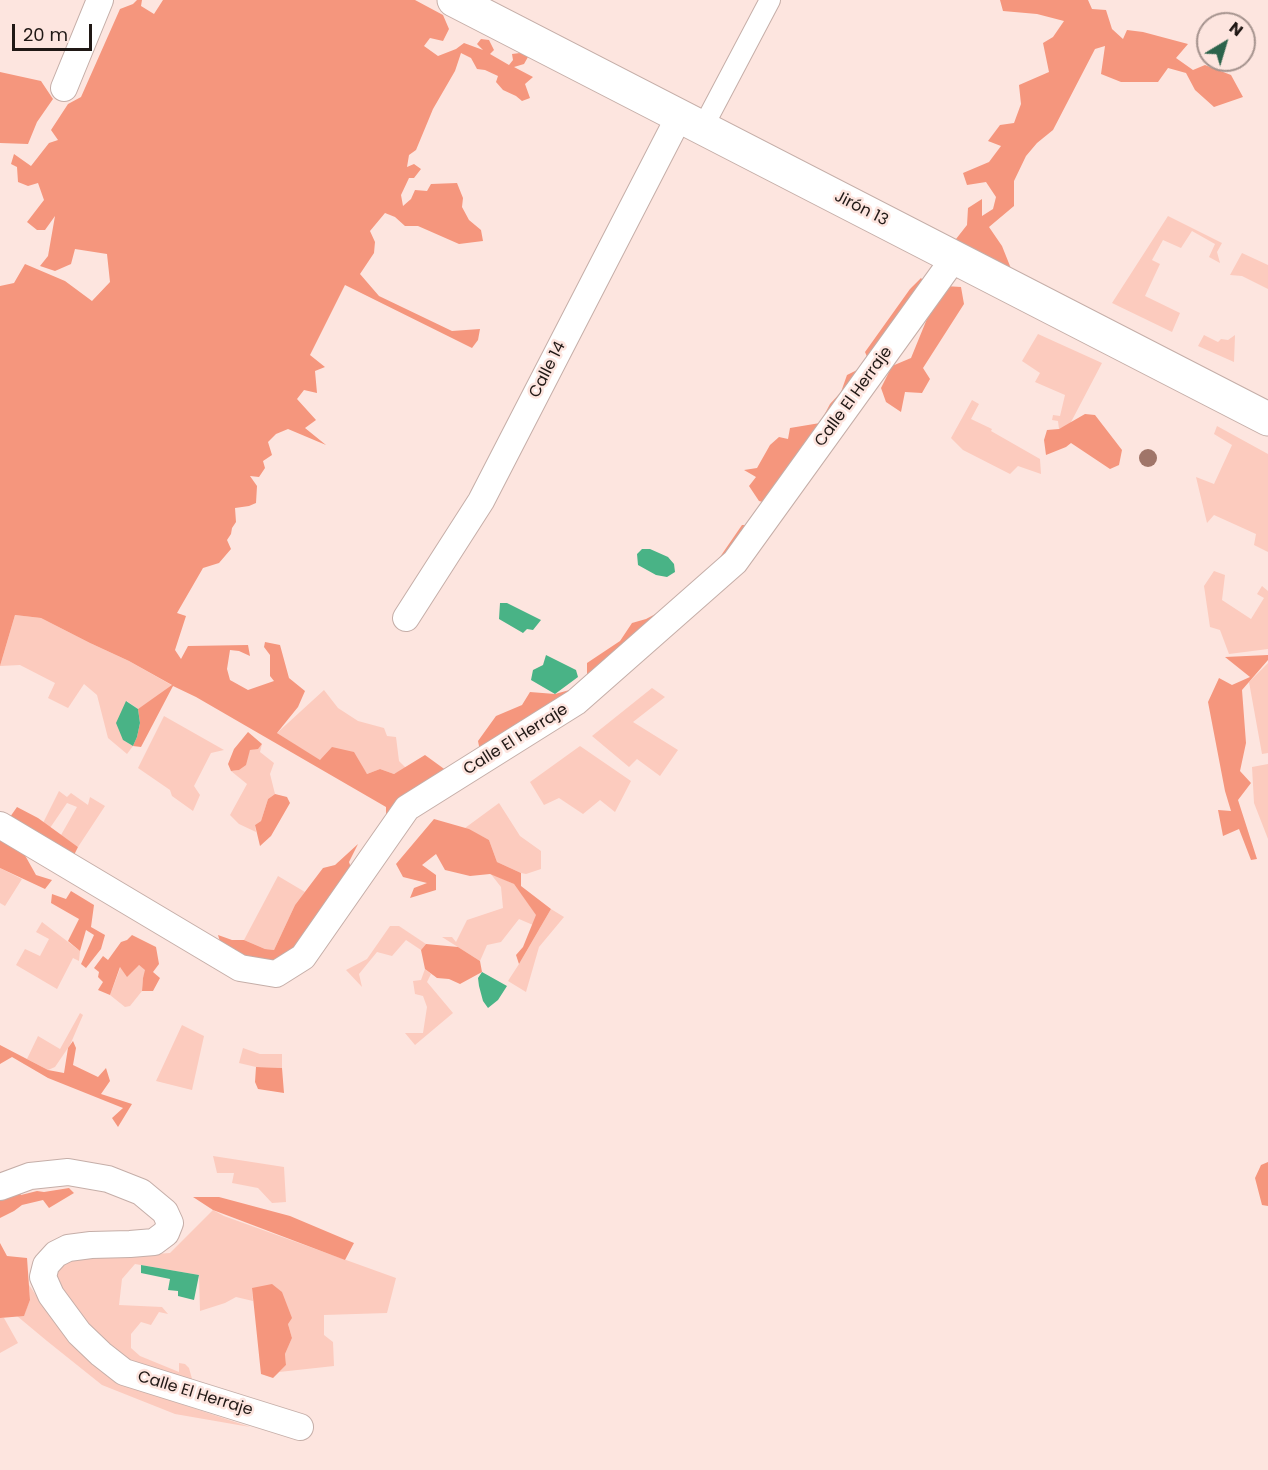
<!DOCTYPE html>
<meta charset="utf-8">
<style>
body{margin:0}
#map{position:relative;width:1268px;height:1470px;overflow:hidden;background:#fde5df;font-family:Poppins,sans-serif}
canvas{display:block}
.north{position:absolute;left:1196px;top:12px;width:60px;height:60px;box-sizing:border-box;background:#fde5df;border:2px solid #a5938e;border-radius:50%;rotate:38deg;font-size:16px;font-weight:700;line-height:24px;text-align:center;color:#201815}
.north::after{content:'';display:block;margin:auto;width:21px;height:27px;background:#2c634b;clip-path:polygon(50% 0,100% 100%,50% 72%,0 100%)}
.scale{position:absolute;left:12px;top:24px;width:80px;height:27px;box-sizing:border-box;border:3px solid #201815;border-top:0;padding-left:8px;font-size:18px;line-height:21px;white-space:nowrap;color:#201815;-webkit-text-stroke:4px #fde5df;paint-order:stroke}
</style>
<div id="map">
<canvas width="1268" height="1470"></canvas>
<div class="north">N</div>
<div class="scale">20 m</div>
</div>
<script>
const ctx = document.querySelector('canvas').getContext('2d');
ctx.lineJoin = 'round';
function fill(path, color) { ctx.fillStyle = color; ctx.fill(path, 'evenodd'); }
const toPath = rows => new Path2D(rows.map(r => 'M' + r).join(''));
function stroke(path, color, width, dash) { ctx.strokeStyle = color; ctx.lineWidth = width; ctx.lineCap = dash ? 'butt' : 'round'; ctx.setLineDash(dash || []); ctx.stroke(path); }
function write(font, color, halo, rows, align = 'center') {
  ctx.font = font + ' Poppins,sans-serif'; ctx.lineWidth = 5; ctx.setLineDash([]); ctx.textBaseline = 'middle'; ctx.strokeStyle = halo; ctx.fillStyle = color; for (const [text, x, y, turn = 0] of rows) {
    ctx.save(); ctx.translate(x, y); ctx.rotate((+turn || 0) * Math.PI / 180); ctx.textAlign = isNaN(turn) ? turn : align; if (halo) ctx.strokeText(text, 0, 0); ctx.fillText(text, 0, 0); ctx.restore();
  }
}
fill(toPath([
 [1168,216,1222,243,1217,252,1220,263,1209,257,1215,244,1192,231,1181,248,1163,240,1152,260,1160,264,1145,296,1180,313,1172,332,1112,303],
 [1242,253,1268,265,1268,289,1242,276,1230,275],
 [1038,334,1102,363,1070,424,1059,429,1058,421,1052,420,1053,415,1060,416,1065,395,1035,382,1040,373,1022,361],
 [1204,335,1218,342,1221,339,1228,340,1235,335,1234,362,1198,346],
 [972,400,979,404,971,419,992,429,991,431,1040,459,1041,474,1018,466,1010,474,963,450,951,438],
 [1217,426,1268,454,1268,552,1254,545,1256,534,1214,515,1207,523,1196,477,1214,484,1232,445,1214,434],
 [1214,571,1225,575,1222,600,1251,619,1264,598,1257,594,1262,586,1268,591,1268,649,1229,654,1220,630,1210,627,1204,586],
 [15,615,41,618,90,643,129,661,173,686,138,709,127,701,123,740,133,746,127,754,108,738,97,695,84,684,68,708,48,698,55,683,20,665,0,666],
 [1268,663,1268,753,1262,754,1249,682],
 [652,688,665,697,633,722,678,750,660,776,637,759,629,767,592,736],
 [324,690,338,708,358,721,384,728,387,736,396,737,399,761,406,768,394,774,380,769,367,774,360,764,320,761,277,733],
 [164,716,224,750,211,753,194,786,200,795,193,811,172,796,170,790,138,768],
 [262,744,260,752,274,763,270,774,275,794,268,799,261,821,255,825,256,832,239,824,230,815,247,784,231,771,239,770,250,750,258,748],
 [580,746,631,781,615,812,600,800,583,814,559,798,544,805,530,782],
 [1268,764,1268,839,1254,803,1252,767],
 [59,791,67,797,71,793,88,805,90,797,105,806,78,847,61,835,77,807,67,803,50,828,43,823],
 [499,803,520,836,541,851,541,869,526,874,521,873,497,862,489,840,465,828],
 [0,868,22,879,5,906,0,903],
 [490,873,514,884,537,915,533,925,519,919,501,942,487,945,480,961,442,937,452,937,456,942,467,920,503,908,501,887],
 [278,876,305,892,295,905,274,950,265,949,244,940],
 [551,909,564,917,539,947,526,992,508,981,519,964],
 [42,922,80,951,79,961,73,958,57,989,16,965,25,949,40,956,49,939,36,932],
 [390,926,399,926,426,944,421,950,406,940,392,956,377,952,359,974,362,987,346,970,367,959],
 [139,965,146,970,143,978,142,991,130,1006,125,1007,110,995,121,966],
 [425,969,431,974,427,982,453,1013,415,1045,405,1033,423,1033,427,1007,423,996,415,994,413,981,421,980],
 [80,1013,83,1015,70,1045,55,1067,48,1070,27,1059,38,1036,60,1049],
 [182,1025,204,1036,192,1090,156,1081],
 [243,1048,260,1054,282,1054,282,1068,256,1067,239,1063],
 [213,1156,284,1167,286,1202,272,1203,258,1188,232,1183,234,1173,217,1173],
 [213,1210,224,1216,396,1278,387,1313,324,1315,324,1335,333,1342,334,1366,279,1372,286,1365,285,1354,292,1338,288,1324,252,1288,253,1301,236,1297,225,1303,200,1311,199,1275,135,1264,122,1279,119,1305,162,1307,168,1314,159,1312,151,1325,141,1322,131,1334,131,1348,140,1356,179,1372,179,1363,185,1364,189,1368,194,1386,136,1369,87,1332,54,1291,56,1261,170,1253],
 [29,1285,44,1307,95,1360,132,1385,163,1398,250,1427,175,1414,102,1385,47,1341,17,1316,24,1315,30,1300],
 [0,1318,4,1318,18,1343,0,1353]
]), '#fccbbe');
fill(toPath([
 [137,0,142,0,141,6,154,14,163,0,415,0,443,15,449,29,443,41,430,38,424,46,438,56,456,49,464,43,483,50,477,44,481,39,489,40,494,50,490,54,509,65,513,60,512,54,520,53,528,57,524,64,514,67,533,77,525,84,530,98,522,101,516,96,503,90,496,82,498,76,485,70,477,69,471,58,461,53,455,71,433,109,416,150,409,155,407,167,414,164,421,169,414,178,409,178,401,195,403,206,411,199,415,190,427,191,431,184,457,183,463,198,462,207,469,220,481,230,483,241,459,244,418,226,405,226,395,217,385,213,370,231,375,242,374,253,360,274,379,296,452,331,480,329,478,340,472,348,345,285,310,355,325,367,315,371,317,393,304,390,297,399,316,420,305,428,326,445,288,429,276,434,268,442,272,455,263,461,265,468,259,477,250,476,257,486,256,503,249,506,235,508,236,522,232,528,231,534,227,540,231,549,219,563,203,568,177,613,186,616,175,650,181,659,188,646,248,645,250,656,239,651,230,650,227,669,230,680,248,690,274,681,270,676,270,655,264,647,265,642,280,645,289,678,305,691,298,707,277,733,320,760,332,747,354,752,367,774,380,769,394,774,425,755,447,771,386,820,386,807,196,697,173,686,141,747,133,746,137,737,140,723,138,709,172,685,129,661,90,643,41,618,15,615,0,666,0,286,14,283,25,264,65,281,92,301,110,282,107,254,75,249,71,264,55,271,40,266,48,256,55,216,45,230,37,230,27,222,44,200,38,183,28,186,18,182,17,167,11,164,14,154,31,166,49,143,58,140,51,130,68,104,81,97,120,9,133,4],
 [1000,0,1088,0,1092,9,1106,10,1112,29,1123,39,1127,30,1143,32,1188,44,1176,58,1193,70,1205,65,1231,75,1243,97,1214,107,1195,90,1186,73,1168,68,1158,82,1121,82,1101,74,1105,46,1095,49,1053,130,1037,143,1026,156,1014,181,1014,206,989,227,1002,246,1012,271,974,253,956,239,967,225,968,208,982,199,982,216,993,209,996,197,986,182,967,185,963,173,989,162,1001,146,988,141,1000,125,1014,123,1021,104,1019,85,1049,72,1043,43,1053,37,1064,21,1037,14,1003,11],
 [0,72,41,81,53,99,37,122,28,144,0,143],
 [921,278,929,287,770,504,759,501,749,486,756,477,744,470,757,468,770,445,779,437,788,439,790,428,820,423,830,404,841,392,847,375,861,368,868,359,865,352,910,289],
 [945,286,961,287,964,304,923,368,930,379,922,393,905,392,901,412,886,402,881,388,892,366,911,358,931,309],
 [1085,414,1095,415,1122,450,1119,465,1110,469,1071,443,1066,447,1046,455,1044,440,1047,430,1059,429],
 [742,525,754,525,729,558,572,699,480,751,478,741,496,716,522,705,530,692,555,694,573,689,587,676,587,663,620,641,632,623,646,619,667,608,720,557],
 [1268,655,1268,660,1242,690,1246,743,1240,771,1251,783,1238,800,1257,859,1251,860,1239,829,1223,836,1218,810,1231,811,1225,791,1208,702,1219,678,1232,685,1250,677,1225,657],
 [248,732,262,744,258,749,250,750,246,765,239,770,231,771,228,764,234,749],
 [275,794,287,797,290,803,271,836,260,846,255,825,261,821,268,799],
 [17,807,38,818,78,847,74,855,10,817],
 [434,819,469,829,489,840,497,862,521,873,521,886,551,909,519,964,516,955,523,947,536,915,514,884,490,874,470,876,445,870,436,854,422,865,436,875,436,890,410,898,414,888,427,883,403,877,396,864],
 [0,840,22,850,36,875,52,880,45,889,0,868],
 [358,844,349,862,354,876,300,954,275,969,240,963,221,945,218,935,232,940,244,940,265,949,274,950,295,905,323,868,335,865],
 [71,891,94,905,91,927,105,935,101,949,86,968,81,964,94,935,86,930,80,951,68,941,79,919,51,903,52,894,66,899],
 [132,935,156,947,159,964,153,972,160,978,153,991,142,991,143,978,145,970,139,965,127,977,120,967,110,995,98,990,103,982,98,977,99,972,94,968,103,956,108,960,121,942,127,940],
 [426,944,458,947,480,961,482,972,460,984,449,979,437,978,425,969,421,950],
 [73,1041,76,1048,73,1065,98,1077,106,1068,110,1081,101,1094,132,1104,118,1127,112,1118,123,1108,48,1078,12,1057,0,1064,0,1045,48,1070,64,1073,68,1048],
 [256,1067,282,1068,284,1093,258,1089,255,1082],
 [1268,1162,1268,1206,1262,1205,1255,1178,1261,1165],
 [17,1185,21,1195,37,1191,44,1192,69,1188,74,1193,49,1208,43,1200,22,1205,14,1211,0,1218,0,1189],
 [193,1197,219,1197,290,1216,354,1243,345,1260,213,1210],
 [0,1243,7,1256,27,1258,30,1300,24,1316,0,1318],
 [272,1284,282,1292,292,1318,288,1324,292,1338,285,1354,286,1365,273,1378,261,1374,252,1288]
]), '#f5967d');
fill(toPath([
 [642,549,650,549,668,557,674,564,675,572,667,577,656,575,638,565,637,554],
 [500,603,507,603,541,620,533,630,527,629,523,633,499,619],
 [546,655,576,670,578,677,555,694,531,680,533,670,543,665],
 [126,701,138,709,140,723,137,737,133,746,123,740,116,723],
 [482,972,507,986,498,1000,488,1008,483,1001,479,986,478,978],
 [141,1265,199,1275,194,1300,178,1296,178,1291,168,1290,170,1279,141,1273]
]), '#49b386');
const pedestrian = toPath([
 [703,127,770,0]
]);
const minor = toPath([
 [64,88,100,0],
 [406,618,481,501,680,115],
 [0,825,240,968,276,974,303,957,407,808,576,702,735,562,955,257],
 [0,1187,30,1176,68,1172,108,1179,141,1192,165,1212,170,1223,166,1233,154,1242,130,1244,91,1245,68,1248,56,1254,46,1265,43,1277,51,1295,79,1333,101,1354,124,1372,300,1427]
]);
const tertiary = toPath([
 [454,0,1268,419]
]);
stroke(pedestrian, '#c5aea8', 22);
stroke(minor, '#c5aea8', 28);
stroke(tertiary, '#c5aea8', 35);
stroke(pedestrian, '#fff', 20);
stroke(minor, '#fff', 26);
stroke(tertiary, '#fff', 33);
ctx.fillStyle = '#a07569';
for (const [x, y] of [
 [1148,458]
]) { ctx.beginPath(); ctx.arc(x, y, 9, 0, 2 * Math.PI); ctx.fill(); }
write('16px', '#201815', '#fde5df', [
 ["Jirón 13",861,209,27],
 ["Calle 14",548,370,-63],
 ["Calle El Herraje",854,397,-54],
 ["Calle El Herraje",516,740,-32],
 ["Calle El Herraje",195,1394,17]
]);
</script>
